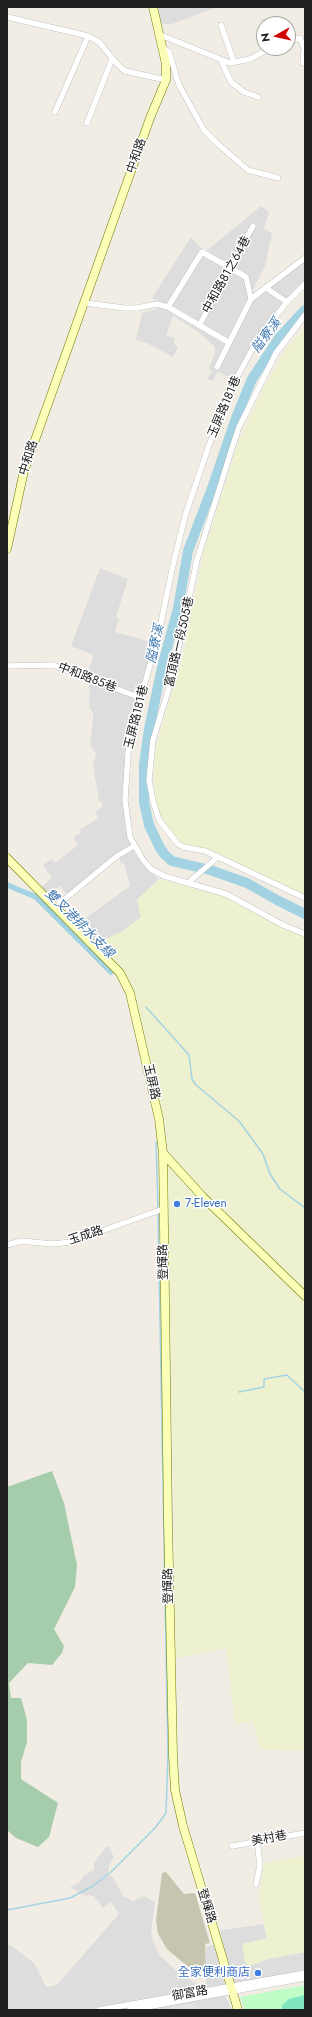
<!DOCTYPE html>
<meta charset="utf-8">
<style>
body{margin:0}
#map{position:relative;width:312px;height:2017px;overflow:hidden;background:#f1ede5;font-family:Jost,sans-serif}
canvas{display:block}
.frame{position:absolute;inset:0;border:8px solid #202020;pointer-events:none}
.north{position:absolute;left:256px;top:16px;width:40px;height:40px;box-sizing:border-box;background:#fff;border:1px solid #a6a6a6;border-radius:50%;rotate:262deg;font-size:11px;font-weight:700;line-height:16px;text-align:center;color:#202020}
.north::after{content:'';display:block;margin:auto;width:14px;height:18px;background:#d00200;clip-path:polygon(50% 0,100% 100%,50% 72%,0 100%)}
</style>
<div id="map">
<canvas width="312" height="2017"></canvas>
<div class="frame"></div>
<div class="north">N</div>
</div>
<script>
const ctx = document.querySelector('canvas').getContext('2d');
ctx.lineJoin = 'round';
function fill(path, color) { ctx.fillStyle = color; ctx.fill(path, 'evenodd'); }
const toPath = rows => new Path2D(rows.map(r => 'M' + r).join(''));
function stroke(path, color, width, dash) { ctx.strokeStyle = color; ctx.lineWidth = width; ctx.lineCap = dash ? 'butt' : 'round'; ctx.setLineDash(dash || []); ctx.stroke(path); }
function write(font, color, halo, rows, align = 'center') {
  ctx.font = font + ' Jost,"Noto Sans TC",sans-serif'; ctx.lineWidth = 3; ctx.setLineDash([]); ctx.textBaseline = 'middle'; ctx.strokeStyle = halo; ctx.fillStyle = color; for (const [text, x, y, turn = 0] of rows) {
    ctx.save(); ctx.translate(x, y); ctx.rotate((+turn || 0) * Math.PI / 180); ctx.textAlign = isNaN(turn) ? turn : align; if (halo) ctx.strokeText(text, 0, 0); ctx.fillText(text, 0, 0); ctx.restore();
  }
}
fill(toPath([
 [153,7,217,7,172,24,152,23],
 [261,206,269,212,264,229,272,233,265,266,253,290,254,296,257,299,305,259,305,283,268,324,234,379,218,372,213,381,207,379,212,371,209,369,215,353,215,347,200,333,173,316,166,335,175,338,174,344,178,348,173,357,149,344,136,340,142,313,157,309,160,303,152,298,191,237,205,252],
 [100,568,128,579,116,617,119,619,115,632,155,643,126,753,125,829,135,854,147,869,159,879,137,900,141,917,123,931,95,944,79,923,130,886,124,863,121,864,119,855,69,897,60,886,48,895,41,887,52,878,43,865,52,859,55,863,78,845,73,838,81,832,79,830,99,818,95,813,103,806,101,801,99,801,93,765,96,754,90,744,93,719,93,712,89,708,90,672,88,671,94,655,71,646],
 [106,1847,109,1847,114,1857,109,1865,108,1873,114,1879,123,1896,133,1901,144,1896,155,1902,151,1932,153,1941,160,1956,180,1974,201,1986,202,1989,206,1989,206,1947,220,1943,217,1931,264,1924,267,1939,249,1966,268,1959,305,1952,305,1971,221,1986,232,2010,7,2010,7,1944,12,1946,34,1963,46,1987,57,1985,119,1914,111,1902,103,1908,94,1896,83,1895,70,1887,79,1883,83,1876,94,1870,94,1863]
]), '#dedddd');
fill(toPath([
 [166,1872,184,1894,195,1893,210,1943,205,1944,206,1970,204,1973,193,1970,181,1961,167,1949,158,1934,156,1920,162,1873]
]), '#c6c6b0');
fill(toPath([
 [305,328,305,896,208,851,189,849,179,843,162,821,155,798,154,778,155,750,182,658,203,555,239,440,265,385,286,349],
 [159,879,220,895,305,937,305,1751,260,1749,253,1722,235,1724,226,1648,175,1659,173,1613,175,1527,165,1183,167,1132,138,1022,119,967,98,943,123,931,141,917,137,900],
 [305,1856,305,1952,268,1959,249,1966,245,1962,242,1944,267,1938,259,1900,264,1863]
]), '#eef1d0');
fill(toPath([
 [52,1471,64,1503,77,1565,75,1587,54,1629,64,1646,62,1653,52,1665,28,1663,9,1683,11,1698,21,1698,27,1720,27,1742,21,1762,21,1779,58,1803,49,1837,38,1847,16,1838,7,1830,7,1487]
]), '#a5ccab');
fill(toPath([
 [305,1985,305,2010,245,2010,240,1997]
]), '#c0fdc6');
fill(toPath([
 [305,1995,305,2010,282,2010,282,2005,289,1999]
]), '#7ee5bf');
fill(toPath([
 [195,2003,196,2010,173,2010,172,2007]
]), '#e4e4e4');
stroke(toPath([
 [146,1007,189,1055,192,1079,196,1085,239,1121,263,1154,270,1174,280,1189,305,1208],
 [156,1142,158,1208],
 [239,1392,264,1387,264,1379,287,1375,305,1392],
 [7,1910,70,1898,93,1886,111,1872,155,1828,166,1813,168,1755,158,1212]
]), '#a3d3e2', 1.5);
stroke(toPath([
 [7,885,36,897,111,972]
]), '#a3d3e2', 5.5);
stroke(toPath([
 [305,310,279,338,252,379,236,418,211,491,188,551,178,608,163,663,149,729,144,765,144,802,149,825,160,848,165,855,172,861,210,870,247,883,277,900,305,914]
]), '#a3d3e2', 10);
const street = toPath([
 [7,17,88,36,99,42,118,65,125,71,166,80],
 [265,22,265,24],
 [221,25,234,62],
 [158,34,230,63,250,59,271,48],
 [288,41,300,38,305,50],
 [161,46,169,52,179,85,204,130,219,145,248,170,278,178],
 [221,60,231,82,244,92,258,97],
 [303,63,304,50],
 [55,112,88,36],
 [87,123,112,59],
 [305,284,287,302,258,339,237,377,209,445,186,513,173,565,158,637,129,739,125,800,130,837,143,860,151,869,164,876,226,894,283,925,305,934],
 [266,288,287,302],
 [251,299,305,258],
 [85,303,124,308,137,308,157,304,168,307,228,342],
 [168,307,202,252,246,277,251,299,217,367],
 [305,315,276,353,239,427,233,445,197,560,172,678,153,740,149,780,153,801,159,820,178,844,183,847,205,851,218,857,305,898],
 [200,324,253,226],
 [7,666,53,665,141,698],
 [190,883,191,880,218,857],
 [55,907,117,856,134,846],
 [7,1245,21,1241,53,1244,71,1242,163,1209],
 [232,1846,305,1833],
 [256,1884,260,1865,257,1841],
 [99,2010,305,1973],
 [130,2010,305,1978]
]);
const secondary = toPath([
 [7,549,24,471,150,118,166,80,166,64,153,7],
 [7,858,120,973,130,993,159,1119,163,1153,203,1197,305,1296],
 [163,1153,168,1521,173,1756,175,1790,183,1826,238,2010]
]);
stroke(street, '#a7a7a7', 6);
stroke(secondary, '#6f7e00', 9);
stroke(street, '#fff', 5.5);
stroke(secondary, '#fafeb6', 8);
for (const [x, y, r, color] of [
 [177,1204,4,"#3f7fe0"],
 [258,1973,4,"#3f7fe0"]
]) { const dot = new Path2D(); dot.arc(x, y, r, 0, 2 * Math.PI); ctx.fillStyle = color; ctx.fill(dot); stroke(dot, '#fff', 1.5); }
write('12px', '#202020', '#fff', [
 ["中和路",137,156,-71],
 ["中和路81之64巷",227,275,-61],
 ["玉屏路181巷",225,407,-67],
 ["中和路",29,458,-72],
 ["富頂路一段505巷",180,642,-77],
 ["中和路85巷",87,678,21],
 ["玉屏路181巷",137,717,-76],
 ["玉屏路",151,1082,77],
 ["玉成路",86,1236,-18],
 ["登輝路",164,1262,-91],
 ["登輝路",169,1586,-91],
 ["美村巷",269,1839,-11],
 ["登輝路",206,1906,73],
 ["御富路",190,1994,-10]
]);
write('12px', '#366cbe', '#fff', [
 ["7-Eleven",185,1204],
 ["全家便利商店",250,1973,"right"]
], 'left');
write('italic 13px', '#4178af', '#fff', [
 ["隘寮溪",267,336,-53],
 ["隘寮溪",156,644,-77],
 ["雙叉港排水支線",79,924,45]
]);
</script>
